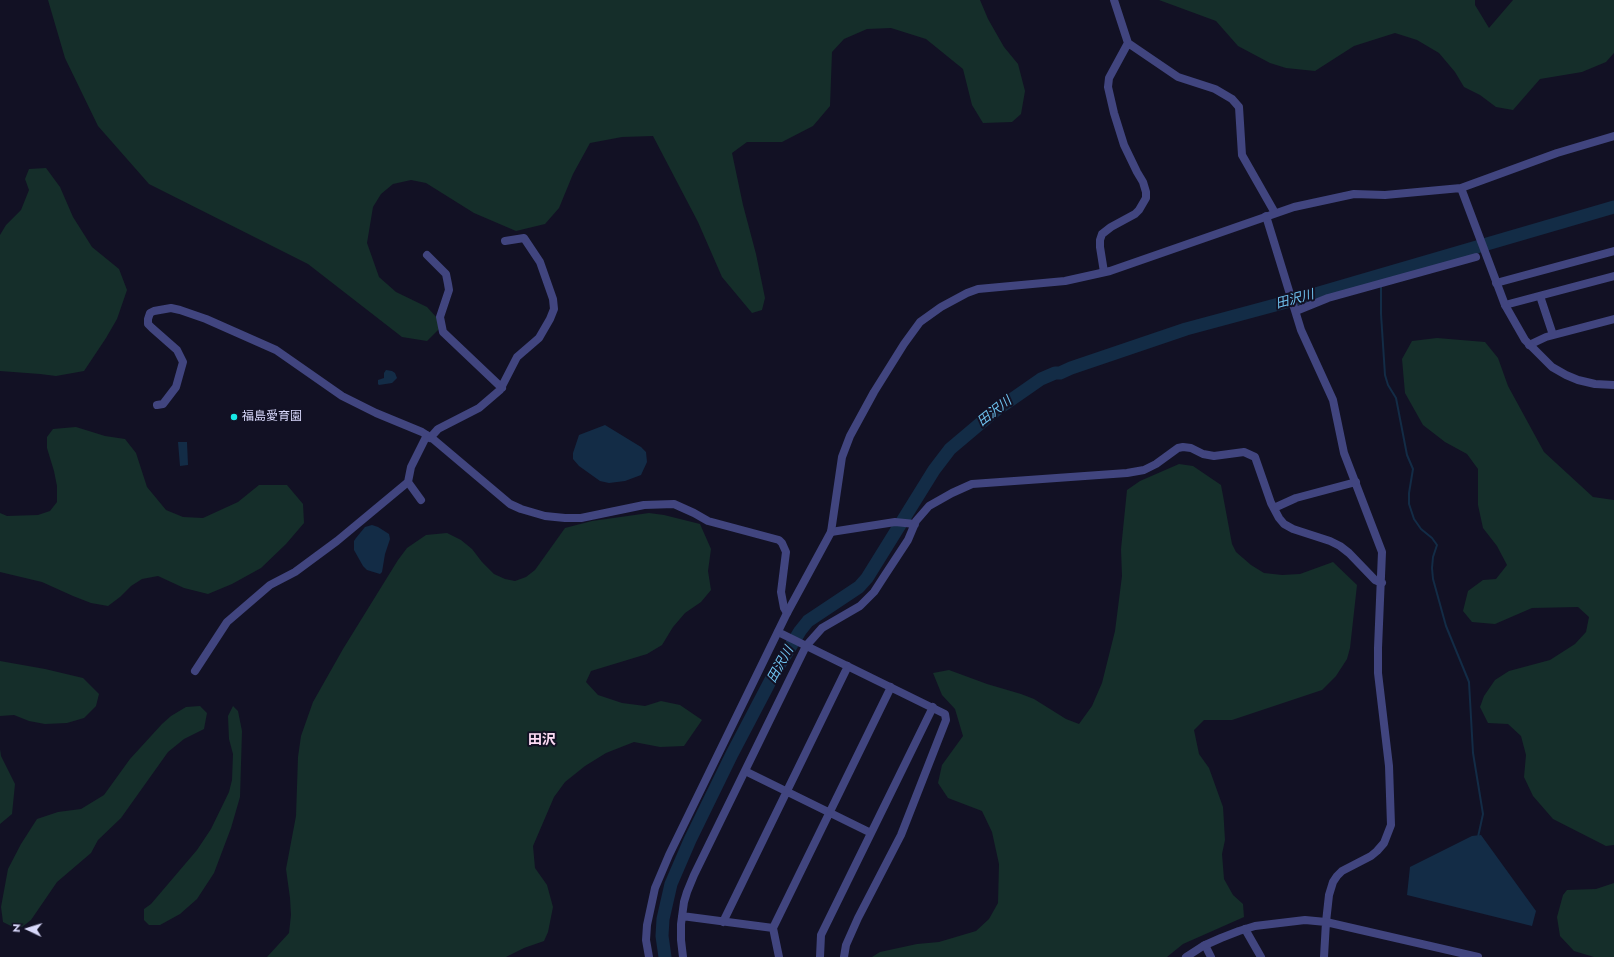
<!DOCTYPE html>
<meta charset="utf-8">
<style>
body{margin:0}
#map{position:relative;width:1614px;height:957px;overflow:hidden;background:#121124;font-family:Jost,sans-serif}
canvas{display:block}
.north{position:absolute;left:8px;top:909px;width:40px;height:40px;-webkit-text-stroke:3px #121124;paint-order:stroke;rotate:274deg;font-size:11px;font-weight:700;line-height:16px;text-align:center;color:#d8d8fb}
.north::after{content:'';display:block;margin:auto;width:14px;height:18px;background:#d8d8fb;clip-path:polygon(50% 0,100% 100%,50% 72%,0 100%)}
</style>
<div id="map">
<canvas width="1614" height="957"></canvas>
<div class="north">N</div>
</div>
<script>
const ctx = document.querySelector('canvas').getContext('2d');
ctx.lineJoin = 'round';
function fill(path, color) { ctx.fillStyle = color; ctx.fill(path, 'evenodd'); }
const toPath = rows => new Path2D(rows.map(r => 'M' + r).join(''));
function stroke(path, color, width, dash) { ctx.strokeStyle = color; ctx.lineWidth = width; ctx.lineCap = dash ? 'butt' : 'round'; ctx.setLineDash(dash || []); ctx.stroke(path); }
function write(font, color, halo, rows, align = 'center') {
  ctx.font = font + ' Jost,"Noto Sans JP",sans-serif'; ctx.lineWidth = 4; ctx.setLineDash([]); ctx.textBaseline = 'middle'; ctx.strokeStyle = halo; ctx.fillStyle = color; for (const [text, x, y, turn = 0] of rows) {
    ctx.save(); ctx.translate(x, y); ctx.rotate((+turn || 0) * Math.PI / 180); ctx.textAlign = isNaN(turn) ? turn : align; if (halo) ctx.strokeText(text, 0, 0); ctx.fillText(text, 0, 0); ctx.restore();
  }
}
fill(toPath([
 [48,0,980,0,988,19,1004,47,1018,64,1025,91,1021,114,1012,122,983,123,972,105,963,69,926,39,891,28,867,29,844,39,832,52,830,106,813,126,782,142,747,142,732,153,743,205,756,254,765,298,762,310,752,313,722,277,698,222,653,136,622,137,590,143,573,174,559,208,545,224,516,231,474,213,426,183,411,180,393,184,381,194,373,207,367,243,379,277,396,292,427,307,438,319,439,329,427,341,402,337,308,264,149,184,98,126,65,58],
 [1159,0,1475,0,1475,5,1489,28,1513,0,1614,0,1614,53,1606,62,1582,72,1540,79,1513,110,1496,107,1480,95,1464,87,1455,72,1439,53,1417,40,1395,33,1354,46,1315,71,1286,68,1270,63,1238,46,1216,21],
 [46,168,60,187,73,217,92,247,119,269,127,290,117,319,106,338,84,371,56,376,40,374,0,371,0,235,6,225,21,210,29,190,25,179,29,169],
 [1437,338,1485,342,1498,358,1508,386,1544,452,1593,497,1614,500,1614,845,1606,846,1553,819,1533,796,1524,777,1526,755,1521,736,1508,724,1488,723,1480,707,1484,696,1495,680,1509,671,1550,660,1575,644,1586,632,1589,617,1578,607,1532,608,1495,624,1472,622,1463,611,1468,591,1483,580,1496,579,1507,565,1497,546,1483,528,1478,505,1478,469,1467,454,1445,442,1423,425,1405,393,1402,359,1412,341],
 [76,427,105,436,125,439,136,453,147,487,166,510,183,517,203,518,238,502,259,485,287,485,303,504,304,523,286,544,261,568,232,584,208,594,184,588,158,576,142,579,131,586,120,597,108,606,91,603,73,596,42,582,0,572,0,513,7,516,38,515,50,511,57,502,57,486,54,471,47,448,47,437,53,429],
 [1179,464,1193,466,1221,485,1232,544,1236,552,1251,565,1264,573,1282,575,1300,574,1333,562,1357,585,1350,648,1347,659,1336,676,1322,690,1232,720,1204,720,1194,730,1199,754,1209,768,1223,807,1225,840,1222,854,1224,879,1233,895,1243,904,1244,917,1183,944,1167,957,872,957,880,952,917,944,939,942,976,931,989,919,998,903,999,864,992,832,982,811,948,798,938,783,942,765,963,736,955,709,942,695,933,673,949,670,987,684,1021,694,1034,699,1066,719,1079,724,1092,706,1102,683,1115,631,1122,576,1121,549,1127,490,1140,481],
 [649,513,664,515,700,524,711,549,708,571,711,590,701,602,685,613,673,627,662,645,647,654,591,671,586,682,598,695,622,703,645,706,661,701,680,705,702,720,684,746,660,747,634,742,606,753,585,766,565,782,554,797,533,846,535,868,547,885,553,907,548,932,544,941,524,948,506,957,267,957,289,933,291,915,290,898,286,869,296,816,298,757,301,736,313,702,343,649,398,560,407,548,426,535,447,533,461,540,472,549,482,562,494,574,505,579,515,581,526,577,535,570,565,528,592,521],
 [0,661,45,669,83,678,99,694,96,706,84,718,67,723,45,724,29,721,14,715,0,716],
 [200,706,207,713,204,729,184,739,168,752,121,818,98,840,91,853,57,882,31,920,22,927,13,927,3,922,1,907,8,869,21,844,37,819,58,812,81,809,104,795,130,759,162,724,171,716,186,707],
 [233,706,238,711,242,731,240,797,231,828,214,873,197,899,180,914,160,925,149,925,144,920,144,909,151,904,197,850,211,829,229,792,232,780,233,754,229,739,228,716],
 [0,749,1,756,15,784,12,814,0,824],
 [1614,883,1614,957,1594,957,1574,951,1560,936,1557,917,1563,895,1567,890,1596,889]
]), '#152e2a');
fill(toPath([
 [386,370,392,371,395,373,397,378,392,383,379,385,378,384,378,380,384,378,384,373],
 [605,425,641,447,646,452,647,462,641,475,625,481,609,483,600,481,579,466,573,459,573,453,579,435],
 [178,442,187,442,188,465,180,466],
 [372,525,378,527,389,534,390,539,385,554,382,572,380,574,367,570,363,566,354,550,354,541,356,538,365,527],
 [1481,835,1536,911,1532,926,1407,895,1410,867,1472,836]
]), '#132c46');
stroke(toPath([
 [1381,275,1381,282],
 [1381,286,1381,314,1385,375,1388,385,1396,398,1407,455,1413,469,1409,493,1409,504,1414,519,1421,529,1432,538,1437,545,1433,557,1432,568,1433,579,1446,626,1469,682,1473,753,1483,814,1478,837]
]), '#132c46', 2);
stroke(toPath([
 [665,957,662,936,663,919,671,884,690,840,732,754,775,672,800,631,808,621,859,587,867,578,934,470,950,449,995,411,1041,379,1055,373,1060,373,1071,368,1186,329,1305,297,1614,207]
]), '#132c46', 13);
stroke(toPath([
 [1114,0,1128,43,1178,77,1215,89,1232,99,1239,107,1242,155,1275,213],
 [1266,216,1301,330,1333,400,1344,453,1382,552,1378,648,1378,673,1389,766,1391,825,1384,843,1377,851,1371,856,1342,871,1337,876,1333,882,1329,895,1326,922],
 [427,255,446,274,448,284,449,290,440,317,443,332,502,388],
 [1104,272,1100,247,1100,240,1102,234,1111,227,1135,214,1139,210,1146,198,1146,192,1143,182,1137,172,1124,145,1114,113,1108,87,1109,78,1128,43],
 [1496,283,1614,251],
 [1540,296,1553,335],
 [1505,305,1614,276],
 [1296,311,1328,298,1476,257],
 [1529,345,1546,337,1614,319],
 [157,405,163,404,176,387,183,362,177,350,152,328,148,324,148,319,150,313,154,311,171,308,180,310,206,319,276,350,342,396,376,413,422,432,433,439,510,504,521,509,545,516,565,518,581,518,644,505,674,504,694,513,708,521,779,540,782,543,786,552,781,592,784,608,787,613],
 [430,438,438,429,479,408,500,390,517,357,539,338,550,319,554,309,553,299,540,262,524,238,505,241],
 [421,500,408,482,411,467,427,435],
 [1274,508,1296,498,1356,482],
 [831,532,895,522,915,524],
 [778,632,945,714,946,720,901,835,858,918,846,945,844,957],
 [195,671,227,622,270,585,295,572,337,541,408,482],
 [745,771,871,833],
 [682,916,773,928],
 [723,922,848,666],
 [1245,929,1261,957],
 [1205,945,1211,957],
 [683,957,681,940,681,924,684,902,687,892,694,875,806,646,822,628,860,606,874,592,885,575,908,540,916,521,929,506,952,493,972,484,1127,473,1144,470,1156,464,1178,448,1183,447,1191,448,1203,454,1214,456,1244,452,1255,457,1271,503,1279,518,1284,524,1293,529,1330,541,1340,546,1349,553,1375,580,1382,583],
 [779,957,773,928,891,687],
 [820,957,821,935,933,707]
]), '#41457f', 8);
stroke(toPath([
 [1461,188,1505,305,1525,340,1552,367,1566,375,1578,380,1595,384,1614,385],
 [649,957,646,940,647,925,655,888,669,855,787,613,831,532,842,457,850,436,874,392,904,344,920,322,941,307,967,293,978,289,1065,281,1110,271,1294,207,1354,194,1385,195,1461,188,1557,153,1614,136],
 [1186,957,1203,946,1221,938,1239,931,1255,926,1305,920,1326,922],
 [1324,957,1326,922,1478,957]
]), '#41457f', 8);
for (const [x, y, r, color] of [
 [234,417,4,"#17e9e6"]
]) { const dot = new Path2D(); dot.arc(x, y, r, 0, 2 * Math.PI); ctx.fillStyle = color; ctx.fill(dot); stroke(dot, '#121124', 1.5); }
write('12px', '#d8d8fb', '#121124', [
 ["福島愛育園",242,417]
], 'left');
write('italic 13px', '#70c4f1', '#121124', [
 ["田沢川",1295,300,-15],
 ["田沢川",995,412,-38],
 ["田沢川",781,665,-61]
]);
write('bold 14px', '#fbdaf3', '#121124', [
 ["田沢",542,741]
]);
</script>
